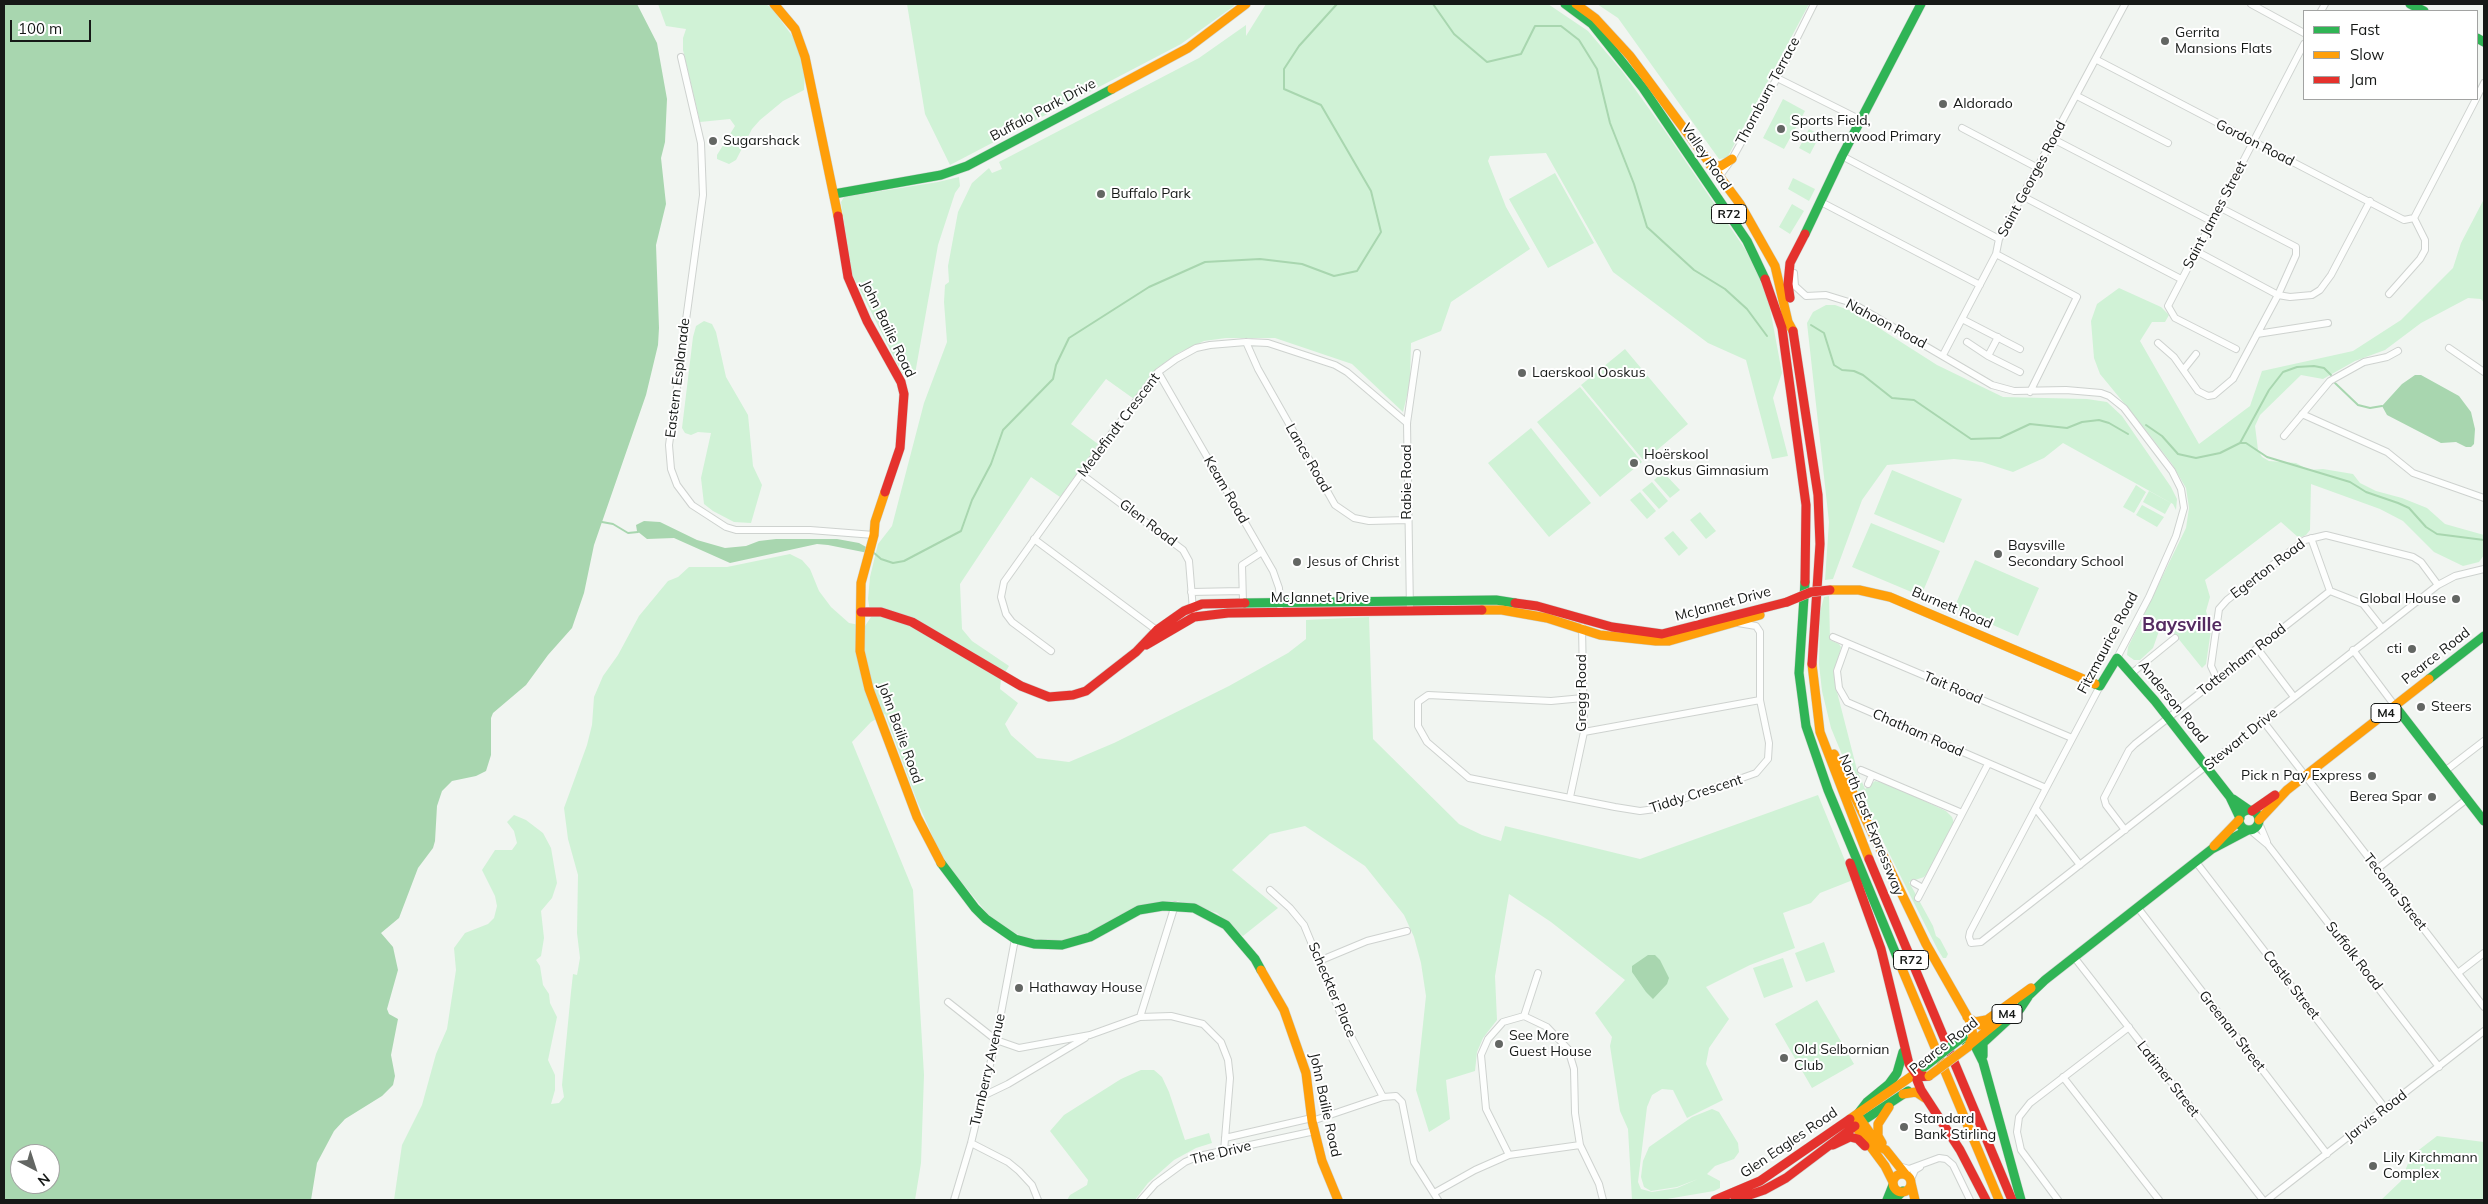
<!DOCTYPE html>
<meta charset="utf-8">
<style>
body{margin:0}
#map{position:relative;width:2488px;height:1204px;overflow:hidden;background:#f1f5f1;font-family:Mulish,sans-serif}
canvas{display:block}
.frame{position:absolute;inset:0;border:5px solid #161917;pointer-events:none}
.legend{position:absolute;left:2303px;top:10px;width:175px;height:90px;box-sizing:border-box;background:#fff;border:1px solid #a2a3a2;margin:0;padding:6px 9px;list-style:none;font-size:15px;color:#161917}
.legend li{display:flex;align-items:center;gap:10px;height:25px}
.legend b{width:25px;border:1px solid #a2a3a2}
.north{position:absolute;left:10px;top:1144px;width:50px;height:50px;box-sizing:border-box;background:#fff;border:1px solid #a2a3a2;border-radius:50%;rotate:140deg;font-size:14px;font-weight:700;line-height:20px;text-align:center;color:#161917}
.north::after{content:'';display:block;margin:auto;width:18px;height:22px;background:#636663;clip-path:polygon(50% 0,100% 100%,50% 72%,0 100%)}
.scale{position:absolute;left:10px;top:20px;width:81px;height:22px;box-sizing:border-box;border:2px solid #161917;border-top:0;padding-left:6px;font-size:15px;line-height:18px;white-space:nowrap;color:#161917;-webkit-text-stroke:4px #fff;paint-order:stroke}
</style>
<div id="map">
<canvas width="2488" height="1204"></canvas>
<div class="frame"></div>
<ul class="legend">
<li><b style="height:6px;background:#30b455"></b>Fast</li>
<li><b style="height:6px;background:#ff9f0a"></b>Slow</li>
<li><b style="height:6px;background:#e5322d"></b>Jam</li>
</ul>
<div class="north">N</div>
<div class="scale">100 m</div>
</div>
<script>
const ctx = document.querySelector('canvas').getContext('2d');
ctx.lineJoin = 'round';
function fill(path, color) { ctx.fillStyle = color; ctx.fill(path, 'evenodd'); }
const toPath = rows => new Path2D(rows.map(r => 'M' + r).join(''));
function stroke(path, color, width, dash) { ctx.strokeStyle = color; ctx.lineWidth = width; ctx.lineCap = dash ? 'butt' : 'round'; ctx.setLineDash(dash || []); ctx.stroke(path); }
function write(font, color, halo, rows, align = 'center') {
  ctx.font = font + ' Mulish,sans-serif'; ctx.lineWidth = 4; ctx.setLineDash([]); ctx.textBaseline = 'middle'; ctx.strokeStyle = halo; ctx.fillStyle = color; for (const [text, x, y, turn = 0] of rows) {
    ctx.save(); ctx.translate(x, y); ctx.rotate((+turn || 0) * Math.PI / 180); ctx.textAlign = isNaN(turn) ? turn : align; if (halo) ctx.strokeText(text, 0, 0); ctx.fillText(text, 0, 0); ctx.restore();
  }
}
fill(toPath([
 [658,4,765,4,771,7,796,41,805,68,804,90,783,101,760,120,752,129,736,160,729,164,717,159,717,155,735,126,730,119,700,122,683,50,683,38,686,29,666,26],
 [907,4,1233,4,1234,6,1181,44,950,165,925,114],
 [1266,4,1548,4,1588,31,1622,71,1665,131,1745,249,1767,292,1782,373,1773,398,1788,456,1772,459,1746,360,1708,343,1613,272,1546,153,1490,156,1488,161,1506,207,1530,249,1451,302,1441,331,1411,343,1410,383,1403,412,1352,364,1275,338,1226,338,1204,341,1180,352,1157,368,1134,399,1106,379,1071,424,1098,444,1060,497,1031,477,960,584,962,629,972,641,1009,666,1001,679,1000,689,1018,703,1005,724,1011,735,1037,758,1069,762,1114,743,1229,686,1288,653,1306,639,1306,620,1369,617,1373,739,1459,824,1482,835,1501,841,1505,826,1640,859,1818,795,1853,880,1820,893,1811,903,1783,913,1795,948,1750,965,1706,987,1729,1019,1709,1048,1706,1064,1723,1100,1687,1118,1673,1090,1662,1089,1652,1095,1647,1107,1638,1182,1641,1189,1652,1192,1677,1188,1698,1179,1677,1187,1651,1191,1644,1187,1641,1177,1643,1161,1649,1147,1692,1117,1712,1109,1719,1112,1738,1143,1739,1152,1734,1159,1715,1166,1707,1174,1720,1181,1720,1188,1714,1191,1661,1200,1632,1200,1628,1129,1620,1111,1610,1046,1612,1037,1595,1013,1625,980,1551,922,1509,894,1495,976,1497,1020,1483,1038,1477,1052,1475,1071,1446,1080,1450,1119,1429,1132,1416,1090,1426,996,1421,963,1414,937,1404,915,1365,866,1305,826,1270,834,1232,870,1278,908,1243,936,1217,913,1177,901,1142,905,1091,933,1066,941,1029,939,1010,931,991,918,949,867,936,844,917,801,885,714,871,722,852,742,913,890,924,1075,921,1163,915,1200,394,1200,402,1145,422,1105,436,1054,447,1029,456,970,454,948,465,933,488,924,494,918,497,906,495,896,482,870,495,850,512,850,517,843,514,831,507,822,514,815,526,820,543,833,551,848,557,883,552,898,541,911,544,938,541,956,536,960,540,966,543,985,549,994,550,1003,557,1017,548,1060,555,1075,555,1090,551,1104,559,1103,564,1097,562,1085,571,992,573,974,577,975,580,958,577,933,578,875,568,839,564,808,587,745,592,725,594,697,603,676,618,655,639,616,668,581,678,577,689,567,727,567,790,554,802,560,810,569,819,591,831,607,849,623,865,626,871,617,868,599,870,577,878,544,892,526,924,403,947,342,944,302,945,285,949,282,948,266,958,212,972,183,989,168,992,173,1002,169,999,162,1199,58,1246,25,1246,36],
 [1597,4,1809,4,1727,158,1719,159,1618,18],
 [1783,99,1805,111,1784,149,1763,138],
 [1809,129,1820,135,1810,154,1799,148],
 [1555,173,1594,243,1548,268,1509,199],
 [959,177,960,186,955,193,938,245,915,374,906,375,902,373,852,274,841,202,844,197,938,182],
 [1793,178,1815,189,1809,201,1788,189],
 [2484,199,2484,303,2481,299,2468,298,2421,323,2385,350,2355,361,2323,379,2301,375,2260,415,2255,426,2258,450,2262,457,2269,461,2296,463,2309,470,2323,469,2353,474,2360,483,2376,491,2402,498,2427,508,2445,524,2484,535,2484,555,2479,562,2463,566,2434,552,2403,521,2380,509,2311,484,2310,530,2306,535,2299,538,2281,522,2205,580,2210,597,2206,611,2211,630,2206,664,2202,668,2173,632,2166,634,2159,631,2153,648,2140,660,2134,660,2127,655,2128,647,2186,528,2189,508,2186,488,2172,464,2137,419,2100,374,2094,358,2091,321,2097,304,2119,288,2161,307,2169,315,2165,322,2152,322,2140,341,2199,444,2250,406,2262,371,2353,351,2401,320,2453,268,2461,243],
 [1792,204,1804,211,1790,234,1779,227],
 [1826,305,1835,305,1854,312,1937,365,2003,397,2087,399,2107,402,2122,416,2171,487,2177,499,2176,510,2173,504,2063,443,2044,458,2013,472,1982,462,1954,459,1887,465,1862,500,1833,579,1825,580,1829,522,1807,323,1813,312],
 [704,321,712,324,716,332,726,377,748,415,753,466,762,485,751,523,734,522,713,511,704,504,701,478,711,433,698,432,691,435,685,433,682,428,693,337,696,326],
 [1625,349,1688,424,1644,461,1581,385],
 [1580,387,1642,462,1600,497,1537,422],
 [1531,428,1591,503,1549,537,1488,463],
 [1892,470,1962,499,1944,543,1874,514],
 [1663,472,1680,490,1670,498,1654,480],
 [1652,482,1668,501,1659,509,1642,490],
 [2136,485,2146,492,2134,513,2123,507],
 [2149,491,2171,503,2165,514,2143,502],
 [1640,492,1656,511,1647,519,1630,500],
 [2142,505,2164,517,2157,527,2136,515],
 [1700,512,1716,531,1706,539,1690,520],
 [1871,523,1940,551,1921,596,1852,567],
 [1673,531,1688,548,1679,556,1664,538],
 [1975,560,2039,588,2018,636,1954,608],
 [1829,596,1830,640,1839,644,1841,647,1834,677,1836,688,1857,770,1865,789,1875,781,1888,784,1946,811,1952,817,1954,823,1928,872,1924,877,1909,882,1933,926,1936,936,1940,939,1948,954,1946,958,1943,958,1938,950,1913,901,1852,779,1831,728,1822,691,1819,664,1820,612,1824,597],
 [1824,942,1835,972,1806,982,1795,953],
 [1783,958,1793,987,1764,998,1753,968],
 [1817,1000,1854,1064,1812,1088,1775,1024],
 [1141,1070,1154,1070,1162,1077,1169,1092,1185,1140,1209,1133,1212,1143,1196,1148,1174,1160,1148,1183,1135,1200,1067,1200,1070,1195,1087,1185,1088,1180,1050,1131,1064,1115,1121,1079],
 [2437,1136,2484,1142,2484,1200,2381,1200,2401,1181,2411,1156]
]), '#d0f2d6');
fill(toPath([
 [4,4,637,4,657,43,667,99,665,142,661,158,666,204,656,245,659,328,658,345,646,395,594,545,584,593,572,628,548,655,526,685,493,713,491,718,491,755,486,771,476,776,452,781,442,791,437,806,435,841,433,848,418,868,399,918,381,933,393,947,398,970,387,1009,389,1014,398,1019,391,1055,395,1076,393,1085,382,1096,345,1119,334,1131,317,1163,311,1200,4,1200],
 [20,1154,50,1154,50,1184,20,1184],
 [2415,375,2421,375,2459,396,2471,412,2475,429,2474,444,2471,447,2466,447,2456,442,2441,443,2387,415,2382,406,2402,384],
 [644,521,660,522,697,540,725,548,746,546,759,541,776,539,837,539,859,543,875,552,873,554,828,545,817,544,730,563,674,538,647,539,637,531,636,525],
 [1648,955,1655,955,1660,960,1669,978,1667,984,1653,999,1646,992,1632,972,1632,966]
]), '#a8d6af');
stroke(toPath([
 [1433,4,1454,34,1487,62,1521,54,1535,26,1561,26,1579,40,1597,69,1610,123,1634,184,1647,227,1694,270,1725,289,1747,309,1767,336],
 [1811,325,1824,333,1834,365,1842,370,1854,371,1863,375,1892,398,1914,400,1971,439,2000,438,2030,424,2067,428,2082,422,2099,420,2109,423,2128,434],
 [2335,383,2358,405,2370,408,2382,406],
 [2146,425,2162,436,2178,454,2196,458,2220,453,2240,443,2269,390,2283,372,2297,367,2314,366,2324,368,2331,375],
 [2240,443,2246,443,2267,457,2350,482,2366,492,2398,503,2409,508,2426,527,2437,534,2484,540],
 [602,522,613,524,628,533,638,532],
 [873,552,881,559,893,563,904,561,961,531,972,500,991,464,1003,430,1053,379,1056,365,1069,338,1149,287,1205,262,1260,259,1302,264,1334,276,1357,271,1381,232,1371,191,1321,105,1284,89,1284,69,1299,46,1337,4]
]), '#a8d6af', 2);
const street = toPath([
 [2251,4,2304,33],
 [2321,11,2325,4],
 [681,57,701,143,703,195,669,445,671,469,677,485,692,505,726,527,736,530,810,530,874,535],
 [2097,60,2404,220,2414,218],
 [1777,78,1861,120],
 [2077,96,2168,143],
 [2477,97,2484,83],
 [1962,128,2038,168],
 [2053,139,2211,221],
 [1842,156,1999,239],
 [1719,177,1732,159,1777,78,1814,4],
 [2022,196,2181,279],
 [1821,202,1980,285],
 [2414,218,2476,99],
 [2196,251,2278,295,2290,297,2312,295,2320,290,2331,275,2370,201],
 [1996,254,2077,297,2030,392],
 [1794,273,1795,286,1806,296,1826,295,1852,303,1992,385,2014,391,2066,390,2101,393,2109,396,2124,408,2172,471,2181,489,2184,508,2176,536,2149,597,2117,658],
 [2389,294,2420,259,2425,250,2425,240,2414,218],
 [1962,319,2020,349],
 [2257,334,2328,323],
 [1246,342,1258,369,1335,505,1354,518,1369,521,1407,520],
 [1967,342,1988,356,1998,337],
 [2158,343,2174,357,2198,391,2208,396,2214,395,2233,379,2278,295,2296,255,2296,247,2219,207],
 [2449,348,2484,372],
 [2236,349,2175,318,2168,306,2304,44],
 [1943,355,1996,254,1999,239,2125,4],
 [1988,356,2020,372],
 [2184,369,2196,354],
 [1158,372,1273,571,1279,588,1280,606],
 [2302,414,2387,452,2413,473,2484,498],
 [2284,436,2330,381,2364,362,2387,357,2398,351],
 [1081,474,1183,550,1189,561,1193,610],
 [2311,538,2330,591],
 [1034,539,1159,632],
 [1191,592,1242,591],
 [1243,602,1242,565,1262,552],
 [1410,611,1407,423,1417,353],
 [1833,637,2072,738],
 [1847,643,1837,671,1839,688,1847,702,2046,788],
 [2257,648,2294,697],
 [2353,650,2395,706],
 [1051,651,1012,622,1006,614,1001,597,1004,582,1081,474,1158,372,1176,359,1196,348,1210,345,1246,342,1268,343,1335,365,1347,372,1407,423],
 [2132,673,2175,638],
 [2217,679,2211,666,2219,609,2227,600,2305,540,2326,535,2413,557,2421,562,2438,585],
 [2100,686,1970,932,1969,937,1971,943,1981,942,2438,585,2455,576,2484,569],
 [1583,698,1551,701,1428,695,1418,702,1418,726,1427,742,1469,778,1615,807,1640,811,1655,809,1756,773,1768,759,1769,743,1760,700,1760,632,1756,626,1738,623],
 [2263,721,2484,1007],
 [1584,732,1760,700],
 [1861,770,1962,813],
 [2445,771,2484,741],
 [1868,784,1872,775],
 [1570,797,1584,732,1582,627],
 [2036,809,2080,865],
 [2259,823,2267,842],
 [2125,830,2106,805,2104,798,2129,750,2135,744,2330,591,2363,604,2382,628],
 [2250,830,2268,845,2439,1067],
 [2196,862,2385,1108],
 [2377,869,2467,799],
 [1914,883,1923,888],
 [1270,890,1290,908,1304,925,1346,1027,1383,1097],
 [1918,898,1988,764],
 [2138,908,2327,1154],
 [2074,957,2263,1200],
 [1319,961,1367,941,1407,931],
 [2458,973,2484,953],
 [948,1002,996,1040,1019,1048,1090,1035,1140,1017,1171,1016,1203,1024,1221,1042,1228,1060,1230,1078,1224,1151],
 [1524,1016,1538,973],
 [1140,1017,1175,905],
 [2063,1077,2159,1200],
 [983,1096,1008,1084,1085,1038],
 [1312,1121,1383,1097,1396,1096,1402,1102,1414,1162,1438,1200],
 [1225,1138,1312,1118],
 [971,1143,1008,1162,1019,1171,1032,1185,1038,1200],
 [1509,1155,1486,1109,1481,1055,1488,1039,1503,1022,1524,1016,1547,1027,1568,1049,1574,1069,1575,1113,1580,1145,1599,1184,1603,1200],
 [1902,1167,1909,1169,1939,1158,1946,1159,1953,1165,1970,1200],
 [1910,1181,1915,1170,1920,1167],
 [1434,1193,1475,1170,1509,1155,1580,1145],
 [954,1200,971,1143,996,1040,1015,939],
 [1141,1200,1155,1184,1185,1162,1199,1156,1315,1131],
 [2058,1200,2021,1150,2017,1132,2019,1117,2030,1103,2129,1027],
 [2267,1200,2484,1031]
]);
const fast = toPath([
 [1565,4,1592,24,1643,88,1747,241,1765,279],
 [2410,4,2424,11],
 [2477,38,2484,42],
 [834,194,941,175,967,166,1112,89],
 [1805,234,1842,156,1921,4],
 [1805,582,1799,673,1806,726,1828,790,1900,964],
 [1245,603,1496,600,1515,603],
 [2429,679,2484,636],
 [2095,684,2100,686,2117,658,2155,701,2230,797,2240,818],
 [2395,706,2484,821],
 [2233,799,2249,810],
 '2239 820a10 10 0 1 1 20 0a10 10 0 1 1-20 0Z',
 [941,863,975,908,986,919,1015,939,1034,944,1062,945,1090,937,1139,910,1163,906,1194,908,1226,925,1255,959,1261,970],
 [2022,1002,2045,980,2212,849,2248,830],
 [1965,1041,1975,1046,1983,1062,2021,1200],
 [1983,1056,1983,1043,2020,1009,2028,997],
 [1857,1115,1867,1102,1889,1084,1897,1073,1903,1052],
 [1855,1126,1908,1091],
 [1887,1200,1893,1185],
 [1894,1200,1903,1191]
]);
const slow = toPath([
 [774,4,795,29,805,57,838,216],
 [1576,4,1595,18,1630,56,1740,204,1775,266,1788,322,1793,331],
 [1112,89,1188,48,1246,4],
 [1710,165,1721,166,1732,159],
 [885,492,875,522,874,535,861,583,860,651,869,689,917,817,941,863],
 [1830,590,1859,590,1890,597,2095,684],
 [1482,610,1502,610,1547,618,1600,635,1656,641,1669,641,1760,615],
 [1812,664,1820,732,1869,859],
 [1834,754,1926,944,1971,1023,1973,1037,1968,1047],
 [2259,820,2287,790,2429,679],
 [2214,846,2239,820],
 [1900,964,1999,1200],
 [1261,970,1284,1010,1306,1073,1312,1121,1322,1161,1338,1200],
 [1967,1017,1975,1022,1986,1020],
 [1980,1025,2031,988],
 [1968,1046,2011,1011],
 [1903,1094,1916,1092,1925,1098],
 [1858,1116,1880,1147,1886,1150,1906,1175],
 [1882,1143,1878,1136,1878,1124,1889,1107],
 '1893 1183a9 9 0 1 1 18 0a9 9 0 1 1-18 0Z',
 [1893,1182,1885,1166,1850,1119,1922,1069],
 [1911,1183,1915,1200]
]);
const jam = toPath([
 [838,216,848,277,867,321,901,382,904,394,900,448,885,492],
 [1765,279,1782,328,1806,505,1805,582],
 [1790,298,1788,284,1790,263,1805,234],
 [1793,331,1818,495,1820,544,1812,664],
 [1515,603,1537,606,1612,627,1662,634,1787,602],
 [861,612,881,612,912,622,1021,686,1049,697,1073,695,1086,691,1136,652,1157,630,1184,611,1202,604,1245,603],
 [1146,645,1194,617,1228,613,1482,610],
 [2252,811,2275,795],
 [1869,859,2012,1200],
 [1850,863,1881,949,1909,1064,1918,1077,1929,1076],
 [1919,1072,1917,1080,1921,1090,1960,1150,1986,1200],
 [1833,1145,1850,1137,1858,1139,1865,1146],
 [1715,1200,1760,1181,1850,1119],
 [1735,1200,1764,1190,1786,1178,1855,1126]
]);
stroke(street, '#ced2cf', 8);
stroke(fast, '#ced2cf', 10);
stroke(slow, '#ced2cf', 10);
stroke(jam, '#ced2cf', 10);
stroke(street, '#fdfefd', 6);
stroke(fast, '#30b455', 9);
stroke(slow, '#ff9f0a', 9);
stroke(jam, '#e5322d', 9);
const fastBridge = toPath([
 [1924,1067,1963,1037]
]);
const slowBridge = toPath([
 [1929,1076,1968,1047]
]);
const jamBridge = toPath([
 [1787,602,1811,592,1830,590]
]);
stroke(fastBridge, '#ced2cf', 10, []);
stroke(slowBridge, '#ced2cf', 10, []);
stroke(jamBridge, '#ced2cf', 10, []);
stroke(fastBridge, '#30b455', 9);
stroke(slowBridge, '#ff9f0a', 9);
stroke(jamBridge, '#e5322d', 9);
for (const [x, y, r, color] of [
 [2165,41,5,"#636663"],
 [1943,104,5,"#636663"],
 [1781,129,5,"#636663"],
 [713,141,5,"#636663"],
 [1101,194,5,"#636663"],
 [1522,373,5,"#636663"],
 [1634,463,5,"#636663"],
 [1998,554,5,"#636663"],
 [1297,562,5,"#636663"],
 [2456,599,5,"#636663"],
 [2412,649,5,"#636663"],
 [2421,707,5,"#636663"],
 [2372,776,5,"#636663"],
 [2432,797,5,"#636663"],
 [1019,988,5,"#636663"],
 [1499,1044,5,"#636663"],
 [1784,1058,5,"#636663"],
 [1904,1127,5,"#636663"],
 [2373,1166,5,"#636663"]
]) { const dot = new Path2D(); dot.arc(x, y, r, 0, 2 * Math.PI); ctx.fillStyle = color; ctx.fill(dot); stroke(dot, '#fff', 2); }
for (const [x, y, w] of [
 [1729,214,35],
 [2386,713,30],
 [1911,960,35],
 [2007,1014,30]
]) { const box = new Path2D(); box.roundRect(x - w / 2, y - 9.5, w, 19, 4); ctx.fillStyle = '#fff'; ctx.fill(box); stroke(box, '#161917', 1); }
write('bold 12px', '#161917', null, [
 ["R72",1729,214],
 ["M4",2386,713],
 ["R72",1911,960],
 ["M4",2007,1014]
]);
write('14px', '#161917', '#fff', [
 ["Gerrita",2175,33],
 ["Mansions Flats",2175,49],
 ["Aldorado",1953,104],
 ["Sports Field,",1791,121],
 ["Southernwood Primary",1791,137],
 ["Sugarshack",723,141],
 ["Buffalo Park",1111,194],
 ["Laerskool Ooskus",1532,373],
 ["Hoërskool",1644,455],
 ["Ooskus Gimnasium",1644,471],
 ["Baysville",2008,546],
 ["Secondary School",2008,562],
 ["Jesus of Christ",1307,562],
 ["Global House",2446,599,"right"],
 ["cti",2402,649,"right"],
 ["Steers",2431,707],
 ["Pick n Pay Express",2362,776,"right"],
 ["Berea Spar",2422,797,"right"],
 ["Hathaway House",1029,988],
 ["See More",1509,1036],
 ["Guest House",1509,1052],
 ["Old Selbornian",1794,1050],
 ["Club",1794,1066],
 ["Standard",1914,1119],
 ["Bank Stirling",1914,1135],
 ["Lily Kirchmann",2383,1158],
 ["Complex",2383,1174]
], 'left');
write('14px', '#161917', '#fff', [
 ["Thornburn Terrace",1768,91,-62],
 ["Buffalo Park Drive",1043,110,-28],
 ["Gordon Road",2255,143,27],
 ["Valley Road",1706,157,56],
 ["Saint Georges Road",2032,179,-62],
 ["Saint James Street",2215,215,-62],
 ["Nahoon Road",1886,324,28],
 ["John Bailie Road",888,329,64],
 ["Eastern Esplanade",678,378,-83],
 ["Medefindt Crescent",1119,425,-53],
 ["Lance Road",1308,458,60],
 ["Rabie Road",1407,482,-90],
 ["Keam Road",1226,490,60],
 ["Glen Road",1148,523,37],
 ["Egerton Road",2268,569,-37],
 ["McJannet Drive",1320,598],
 ["McJannet Drive",1723,604,-15],
 ["Burnett Road",1952,608,23],
 ["Fitzmaurice Road",2108,643,-62],
 ["Pearce Road",2436,656,-38],
 ["Tottenham Road",2242,660,-38],
 ["Tait Road",1953,688,23],
 ["Gregg Road",1582,693,-90],
 ["Anderson Road",2173,702,51],
 ["John Bailie Road",900,733,70],
 ["Chatham Road",1918,733,24],
 ["Stewart Drive",2241,739,-39],
 ["Tiddy Crescent",1696,794,-18],
 ["North East Expressway",1871,825,68],
 ["Tecoma Street",2395,892,52],
 ["Suffolk Road",2354,956,52],
 ["Castle Street",2291,985,52],
 ["Scheckter Place",1332,990,67],
 ["Greenan Street",2232,1031,52],
 ["Pearce Road",1944,1046,-38],
 ["Turnberry Avenue",988,1070,-77],
 ["Latimer Street",2168,1079,52],
 ["John Bailie Road",1325,1105,78],
 ["Jarvis Road",2376,1116,-38],
 ["Glen Eagles Road",1789,1143,-34],
 ["The Drive",1221,1153,-14]
]);
write('bold 19px', '#542b61', '#fff', [
 ["Baysville",2182,625]
]);
</script>
